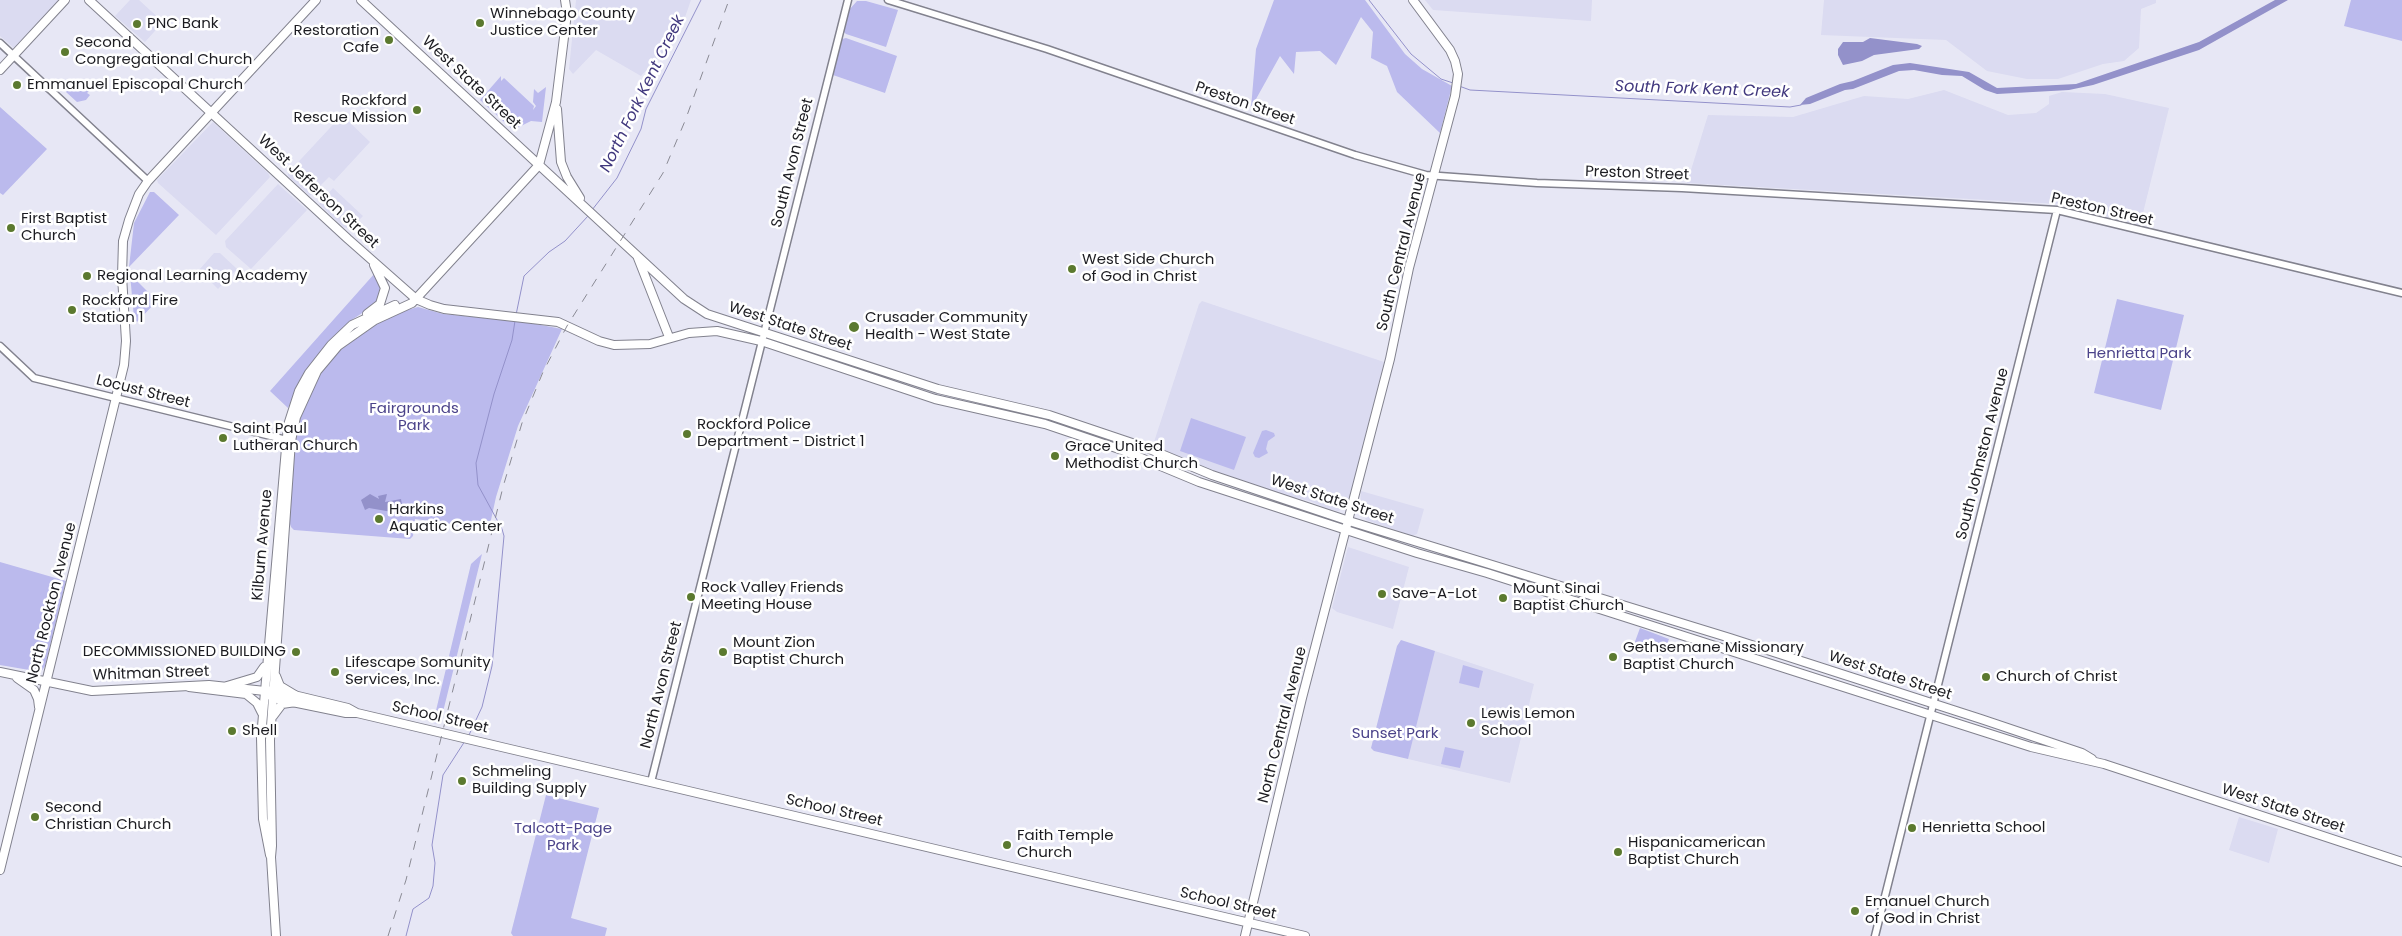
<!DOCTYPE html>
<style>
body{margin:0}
canvas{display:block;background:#e7e7f5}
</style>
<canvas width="2402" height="936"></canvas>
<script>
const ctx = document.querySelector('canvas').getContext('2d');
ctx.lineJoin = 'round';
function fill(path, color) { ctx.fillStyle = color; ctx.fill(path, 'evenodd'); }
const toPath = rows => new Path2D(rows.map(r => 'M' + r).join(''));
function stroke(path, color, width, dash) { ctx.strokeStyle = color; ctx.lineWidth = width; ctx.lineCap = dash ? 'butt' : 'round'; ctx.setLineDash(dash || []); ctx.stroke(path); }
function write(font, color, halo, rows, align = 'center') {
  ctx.font = font + ' Poppins,sans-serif'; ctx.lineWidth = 5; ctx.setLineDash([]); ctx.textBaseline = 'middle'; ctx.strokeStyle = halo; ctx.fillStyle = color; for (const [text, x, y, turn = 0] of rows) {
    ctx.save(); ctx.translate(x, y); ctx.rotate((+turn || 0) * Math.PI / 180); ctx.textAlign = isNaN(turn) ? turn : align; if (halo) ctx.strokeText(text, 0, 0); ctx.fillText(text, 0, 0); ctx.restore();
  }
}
fill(toPath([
 [0,0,60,0,14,48,0,36],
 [130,0,139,0,163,22,145,42,115,16],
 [576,0,691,0,684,20,668,47,641,76,596,50,573,74,569,69],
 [1425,0,1592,0,1591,21,1433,10],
 [1824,0,2156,0,2156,3,2141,9,2139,48,2124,61,2103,64,2058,79,2027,79,1987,71,1946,40,1821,35],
 [1944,90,2008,115,2036,113,2049,104,2049,96,2062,92,2105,94,2169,108,2140,225,2059,204,1687,183,1708,115,1793,117,1864,96,1908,99],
 [342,115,370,142,334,181,329,177,310,196,288,176,288,173],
 [213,122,268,173,270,177,216,235,158,183,157,180],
 [278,184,307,210,251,269,226,247,225,241],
 [333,188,363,216,350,229,343,227,319,204],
 [214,253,220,253,237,269,218,289,199,270],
 [1202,301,1384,362,1349,501,1346,507,1338,511,1328,509,1310,501,1287,496,1192,464,1156,449,1154,442,1199,304],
 [1361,491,1424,509,1417,534,1412,536,1366,520,1360,509],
 [1348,547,1409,567,1393,629,1337,612,1332,608],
 [1435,651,1534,684,1510,783,1408,759],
 [2239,817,2278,829,2269,863,2229,850]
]), '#dbdbf1');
fill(toPath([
 [1274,0,1365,0,1405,54,1422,69,1452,86,1440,133,1397,92,1387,66,1371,58,1373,32,1361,17,1336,65,1320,51,1296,52,1294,74,1280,56,1251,108,1256,49],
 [2351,0,2402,0,2402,41,2344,26],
 [857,1,866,1,898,10,886,47,846,34,843,31,849,10],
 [846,38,897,56,885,93,833,75,842,39],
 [501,76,501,81,504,78,534,106,533,110,536,106,533,102,534,89,538,93,546,87,542,122,531,121,513,130,480,100],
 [75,82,82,89,85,87,89,91,87,93,90,95,86,100,77,102,66,92],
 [0,107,47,149,3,195,0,193],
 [150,192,154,192,179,215,129,267,134,223],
 [375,273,383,290,376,304,353,319,327,343,308,368,288,408,270,391],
 [130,274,157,301,137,322,134,318],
 [2117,299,2184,315,2161,410,2094,393],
 [418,307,443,314,525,322,562,329,518,426,496,497,489,529,415,519,413,536,410,539,294,530,291,527,289,521,296,433,299,419,315,381,342,347,363,330,400,312],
 [1191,418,1246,437,1234,470,1180,451],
 [1266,430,1274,433,1275,436,1268,441,1266,449,1268,453,1259,458,1255,457,1253,453,1262,431],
 [482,554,440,724,433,723,471,564],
 [0,562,66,581,45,666,41,672,0,665],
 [1640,628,1669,639,1663,654,1633,647],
 [1401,640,1435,651,1408,759,1374,751,1371,748,1397,646],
 [1463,665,1483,671,1479,688,1459,683],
 [1445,747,1464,751,1460,768,1441,764],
 [546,795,599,808,571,918,607,928,605,936,513,936,511,933]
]), '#bbbaed');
fill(toPath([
 [2275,0,2288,0,2199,50,2093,85,2069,90,1997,94,1985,90,1962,76,1942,75,1914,70,1899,71,1853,89,1845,90,1810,104,1800,105,1806,98,1840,84,1853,81,1893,65,1910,63,1969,72,1997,88,2076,84,2199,42],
 [1870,38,1917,44,1922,46,1919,49,1874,55,1862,61,1843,65,1838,55,1838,49,1843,42,1863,42],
 [370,494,379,499,378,496,387,494,385,502,401,499,403,510,392,512,369,508,365,510,361,500]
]), '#9391ca');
stroke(toPath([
 [1369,0,1411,54,1441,79,1453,83],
 [1459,86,1470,90,1790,107,1801,105],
 [592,210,617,178,641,129,646,109,701,0],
 [516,315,524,276,549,252,565,241,588,216],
 [469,735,482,707,492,666,504,536,502,529,478,485,476,463,494,394,512,340,515,321],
 [406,936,413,909,429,898,433,886,435,863,432,845,443,775,465,741]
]), '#9391ca', 1);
const tertiary = toPath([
 [888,0,1047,49,1355,155,1426,175,1537,183,1682,188,2057,210,2402,293],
 [0,43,148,181],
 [0,346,34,378,291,441],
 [651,782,848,0],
 [1875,936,2057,210]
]);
const secondary = toPath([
 [361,0,539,165],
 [0,672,92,691,209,685,265,691,273,698,346,713,357,713,1305,936],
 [17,678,34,690,38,699,39,707],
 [267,691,273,690,348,708,357,713],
 [0,870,124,365,126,341,122,276,123,241,129,220,139,194,148,181,316,0],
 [1245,936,1302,698,1390,359,1409,268,1455,96,1458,74,1455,61,1450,50,1413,0]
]);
const primary = toPath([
 [89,0,348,239,416,299,430,305,444,309,558,322,599,341,614,345,650,344,689,333,717,331,761,341,935,399,1045,424,1122,450,1199,482,1417,553,1487,573,2031,747,2104,764,2402,862],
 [0,70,65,0],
 [557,109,561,162,567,177,580,198],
 [539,165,684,299,707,314,938,389,1049,415,1147,448,1212,475,1349,521,1730,638,1981,719,2082,753,2092,759],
 [638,258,669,337],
 [367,314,380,304,385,288,374,265],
 [276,676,280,686,295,695],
 [227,686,257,677,264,667],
 [189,687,246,694,257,703,262,713],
 [273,716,282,704,296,702],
 [270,855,263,819,261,738,288,425,299,391,309,373,331,345,352,325,395,305],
 [276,936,271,857,272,846,270,740,291,441,296,417,317,371,338,346,375,320,412,303,539,165,556,102,567,13,565,0]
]);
stroke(tertiary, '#82828e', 9);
stroke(secondary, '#82828e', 10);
stroke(primary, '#82828e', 10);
stroke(tertiary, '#fff', 6);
stroke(secondary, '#fff', 8);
stroke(primary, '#fff', 8);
stroke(toPath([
 [388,936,406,880,503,487,522,423,543,372,567,326,663,173,685,121,729,0]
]), '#8a8a94', 1, [9, 9]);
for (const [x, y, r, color] of [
 [480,23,5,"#5b792f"],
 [137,24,5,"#5b792f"],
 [389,40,5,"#5b792f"],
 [65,52,5,"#5b792f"],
 [17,85,5,"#5b792f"],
 [417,110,5,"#5b792f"],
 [11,228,5,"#5b792f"],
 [1072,269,5,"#5b792f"],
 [87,276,5,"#5b792f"],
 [72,310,5,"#5b792f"],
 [854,327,6,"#5b792f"],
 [687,434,5,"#5b792f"],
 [223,438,5,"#5b792f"],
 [1055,456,5,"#5b792f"],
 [379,519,5,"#5b792f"],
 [1382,594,5,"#5b792f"],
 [691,597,5,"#5b792f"],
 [1503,598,5,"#5b792f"],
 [296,652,5,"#5b792f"],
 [723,652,5,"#5b792f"],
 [1613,657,5,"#5b792f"],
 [335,672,5,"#5b792f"],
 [1986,677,5,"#5b792f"],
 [1471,723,5,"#5b792f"],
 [232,731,5,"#5b792f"],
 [462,781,5,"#5b792f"],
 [35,817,5,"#5b792f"],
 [1912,828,5,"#5b792f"],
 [1007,845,5,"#5b792f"],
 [1618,852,5,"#5b792f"],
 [1855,911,5,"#5b792f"]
]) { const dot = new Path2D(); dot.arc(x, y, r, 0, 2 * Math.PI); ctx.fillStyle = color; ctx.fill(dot); stroke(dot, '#fff', 2); }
write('15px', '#1c1c21', '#fff', [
 ["Winnebago County",490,14],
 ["Justice Center",490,31],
 ["PNC Bank",147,24],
 ["Restoration",379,31,"right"],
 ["Cafe",379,48,"right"],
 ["Second",75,43],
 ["Congregational Church",75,60],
 ["Emmanuel Episcopal Church",27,85],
 ["Rockford",407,101,"right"],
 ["Rescue Mission",407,118,"right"],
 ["First Baptist",21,219],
 ["Church",21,236],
 ["West Side Church",1082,260],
 ["of God in Christ",1082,277],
 ["Regional Learning Academy",97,276],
 ["Rockford Fire",82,301],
 ["Station 1",82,318],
 ["Crusader Community",865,318],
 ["Health - West State",865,335],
 ["Rockford Police",697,425],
 ["Department - District 1",697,442],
 ["Saint Paul",233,429],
 ["Lutheran Church",233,446],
 ["Grace United",1065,447],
 ["Methodist Church",1065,464],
 ["Harkins",389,510],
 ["Aquatic Center",389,527],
 ["Rock Valley Friends",701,588],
 ["Meeting House",701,605],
 ["Mount Sinai",1513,589],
 ["Baptist Church",1513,606],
 ["Save-A-Lot",1392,594],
 ["Mount Zion",733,643],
 ["Baptist Church",733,660],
 ["Gethsemane Missionary",1623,648],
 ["Baptist Church",1623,665],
 ["DECOMMISSIONED BUILDING",286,652,"right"],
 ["Lifescape Somunity",345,663],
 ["Services, Inc.",345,680],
 ["Church of Christ",1996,677],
 ["Lewis Lemon",1481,714],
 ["School",1481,731],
 ["Shell",242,731],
 ["Schmeling",472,772],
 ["Building Supply",472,789],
 ["Second",45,808],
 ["Christian Church",45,825],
 ["Henrietta School",1922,828],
 ["Faith Temple",1017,836],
 ["Church",1017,853],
 ["Hispanicamerican",1628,843],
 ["Baptist Church",1628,860],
 ["Emanuel Church",1865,902],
 ["of God in Christ",1865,919]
], 'left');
write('15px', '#1c1c21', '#fff', [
 ["West State Street",471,83,43],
 ["Preston Street",1245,104,19],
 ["South Avon Street",793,163,-76],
 ["Preston Street",1637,174,2],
 ["West Jefferson Street",318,192,43],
 ["Preston Street",2102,210,13],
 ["South Central Avenue",1402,252,-76],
 ["West State Street",790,327,18],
 ["Locust Street",143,392,14],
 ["South Johnston Avenue",1983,454,-76],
 ["West State Street",1332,500,18],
 ["Kilburn Avenue",263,545,-85],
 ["North Rockton Avenue",52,603,-76],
 ["Whitman Street",151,674,-2],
 ["West State Street",1890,676,18],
 ["North Avon Street",662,685,-76],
 ["School Street",440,718,13],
 ["North Central Avenue",1283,725,-76],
 ["West State Street",2283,809,18],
 ["School Street",834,811,13],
 ["School Street",1228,904,13]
]);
write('15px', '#4b438a', '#fff', [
 ["Henrietta Park",2139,354],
 ["Fairgrounds",414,409],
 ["Park",414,426],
 ["Sunset Park",1395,734],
 ["Talcott-Page",563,829],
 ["Park",563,846]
]);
write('italic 16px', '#41387e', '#fff', [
 ["South Fork Kent Creek",1702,90,2],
 ["North Fork Kent Creek",643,94,-64]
]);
</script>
